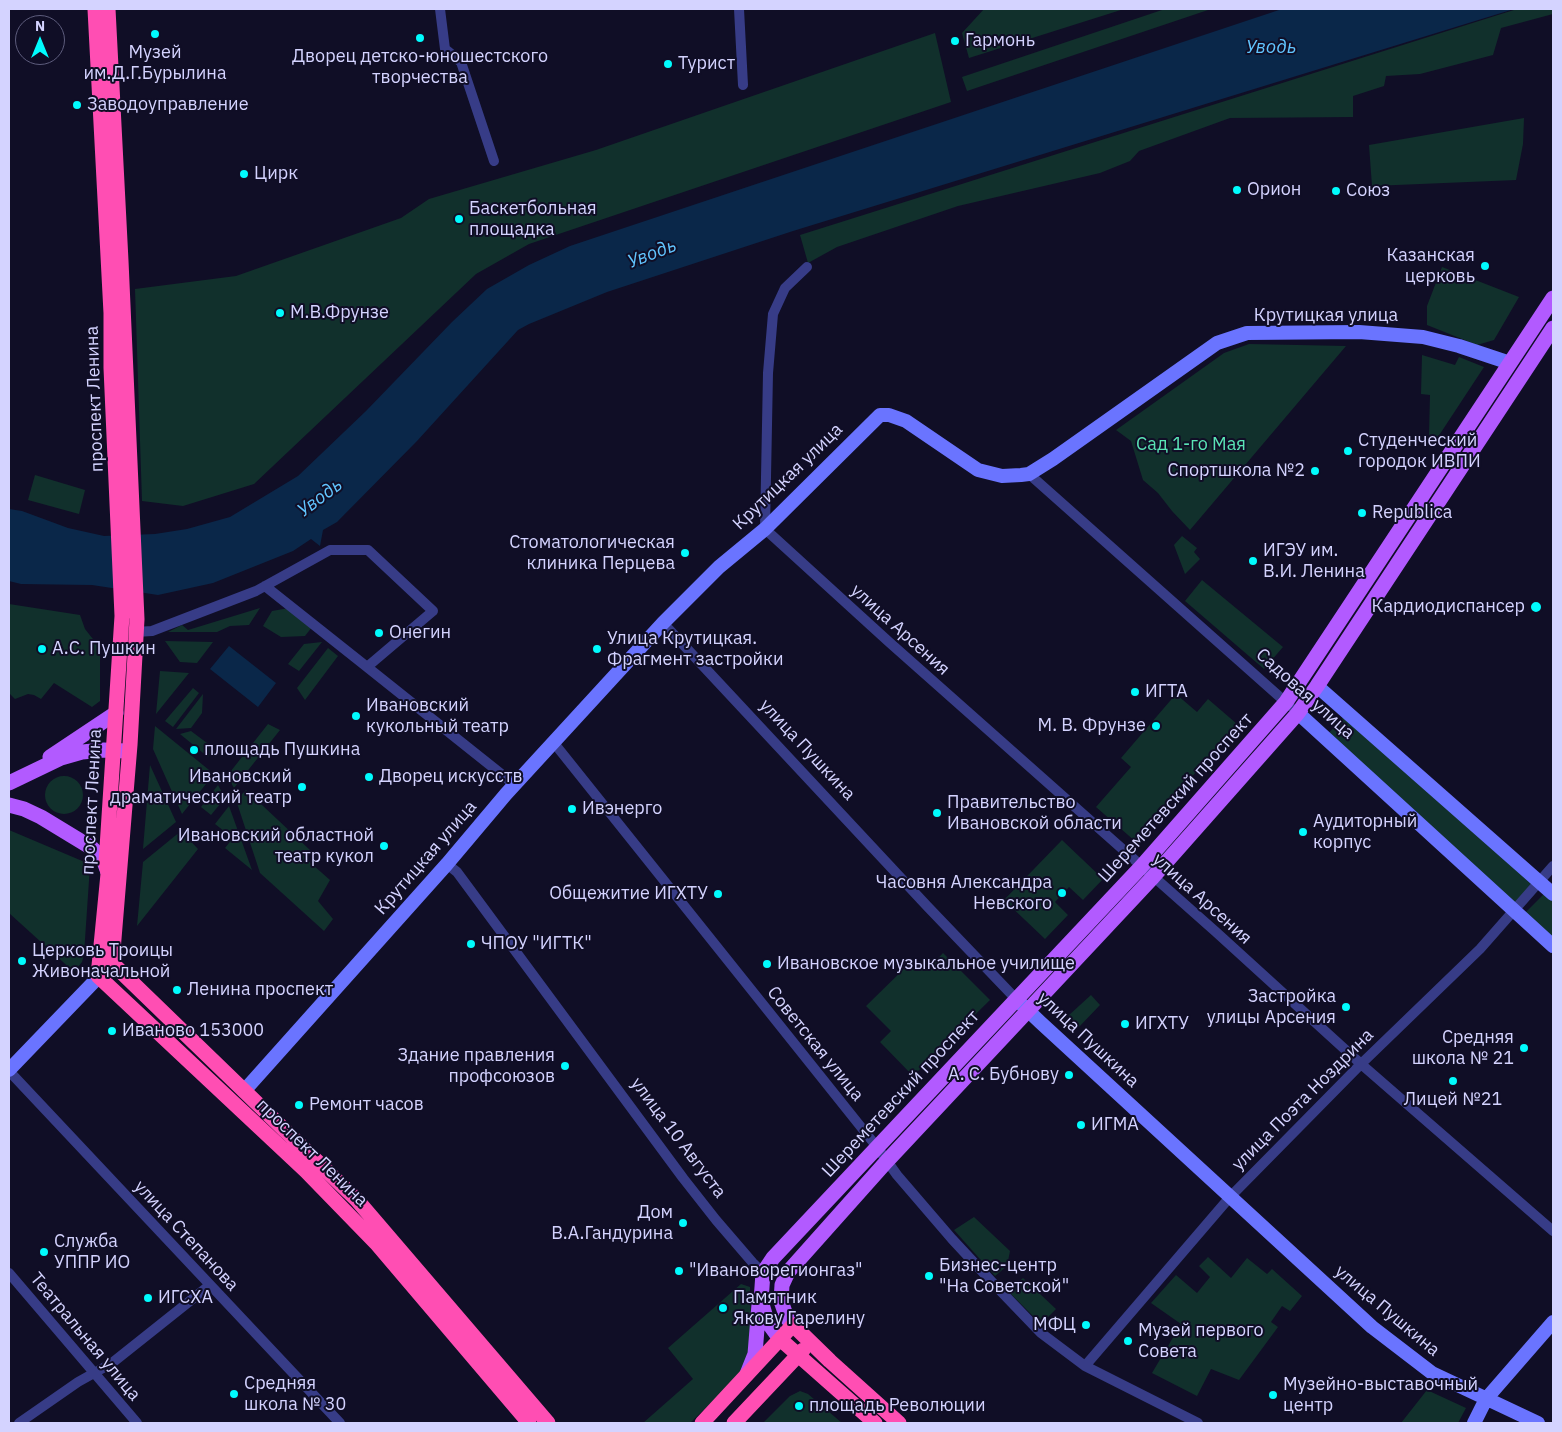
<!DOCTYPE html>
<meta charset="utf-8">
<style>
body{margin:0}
#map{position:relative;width:1562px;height:1432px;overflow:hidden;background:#100e26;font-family:"IBM Plex Sans",sans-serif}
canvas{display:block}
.frame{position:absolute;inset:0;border:10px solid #d4d3ff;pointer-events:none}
.north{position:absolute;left:15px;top:15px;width:50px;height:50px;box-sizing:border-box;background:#100e26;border:1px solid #5e5d7d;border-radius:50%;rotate:0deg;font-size:14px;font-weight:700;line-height:20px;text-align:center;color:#d4d3ff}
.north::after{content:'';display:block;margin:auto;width:18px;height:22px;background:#00fcfe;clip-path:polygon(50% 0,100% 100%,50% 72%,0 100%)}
</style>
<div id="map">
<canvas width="1562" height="1432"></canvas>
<div class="frame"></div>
<div class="north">N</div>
</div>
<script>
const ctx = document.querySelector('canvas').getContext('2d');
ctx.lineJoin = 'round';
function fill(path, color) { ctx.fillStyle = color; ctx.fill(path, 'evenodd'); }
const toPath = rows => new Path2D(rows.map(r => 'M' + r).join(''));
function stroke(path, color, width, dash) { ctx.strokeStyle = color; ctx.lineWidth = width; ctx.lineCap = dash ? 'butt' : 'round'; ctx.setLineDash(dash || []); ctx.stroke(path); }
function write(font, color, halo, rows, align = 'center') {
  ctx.font = font + ' "IBM Plex Sans",sans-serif'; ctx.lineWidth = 4; ctx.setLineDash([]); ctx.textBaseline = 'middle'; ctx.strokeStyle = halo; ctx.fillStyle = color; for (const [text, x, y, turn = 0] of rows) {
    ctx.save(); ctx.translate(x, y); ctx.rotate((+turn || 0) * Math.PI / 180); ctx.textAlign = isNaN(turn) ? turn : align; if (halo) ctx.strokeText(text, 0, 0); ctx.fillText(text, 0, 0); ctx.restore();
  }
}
fill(toPath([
 [984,9,1124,9,969,58,962,33],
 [1165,9,1211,9,967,91,962,77],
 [1517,9,1553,9,1553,14,1501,28,1493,55,1420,74,1386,76,1384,86,1353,96,1353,117,1230,118,1139,151,1130,161,1100,173,958,206,837,247,808,263,800,235],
 [935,33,951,102,529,244,476,274,254,484,183,506,142,501,135,289,236,276,401,218,429,199,596,150],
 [1524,118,1523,144,1516,180,1372,186,1369,145],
 [1442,267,1519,297,1494,340,1477,345,1427,325,1427,306],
 [1249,344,1346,346,1190,530,1172,511,1158,493,1143,480,1131,441,1116,430,1224,353],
 [1422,355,1455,365,1459,357,1484,367,1436,440,1429,436,1430,395,1421,394],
 [35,475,85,490,79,514,28,500],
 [1182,536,1197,548,1194,552,1200,559,1185,574,1174,545],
 [1202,580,1283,647,1264,669,1185,601],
 [9,604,80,615,85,629,100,648,100,701,92,707,54,683,41,699,34,695,28,694,15,699,9,693],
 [260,608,249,625,230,626,217,632,168,632,182,625,188,630],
 [289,608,312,627,305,636,281,637,263,626,272,611],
 [165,641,213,642,197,663,180,662],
 [322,642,299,671,288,664,304,644],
 [328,648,338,656,305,700,297,688],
 [160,671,189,673,156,714],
 [193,688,199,693,173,727,165,721],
 [203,694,202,713,191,728,176,729],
 [1176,694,1197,712,1208,699,1237,724,1136,842,1096,807,1131,767,1121,758],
 [1345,715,1535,886,1514,906,1328,734],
 [268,724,280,730,234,788,227,776],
 [155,726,214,774,182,814,153,749],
 [191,731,215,749,208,757,180,734],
 [150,765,176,822,143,849],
 '45 795a19 19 0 1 1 38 0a19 19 0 1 1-38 0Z',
 [218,785,225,798,211,815,201,807],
 [246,790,310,850,305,858,330,880,318,901,333,919,324,931,260,873,236,800],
 [229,806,252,870,225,848,233,838,215,824],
 [9,830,87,863,90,866,84,954,82,962,74,972,9,913],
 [181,831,198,849,137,926,143,862],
 [1062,840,1103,879,1083,900,1069,887,1055,902,1068,915,1045,939,1004,900],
 [1546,892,1553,898,1553,938,1525,913],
 [943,953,990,1000,913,1076,880,1042,891,1031,866,1006,914,959,926,971],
 [1091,995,1100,1005,1079,1027,1068,1016],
 [974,1217,1010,1251,1007,1266,995,1276,954,1230],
 [1208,1257,1231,1278,1247,1258,1267,1274,1272,1269,1302,1296,1290,1311,1282,1306,1271,1322,1278,1327,1239,1380,1211,1369,1197,1396,1152,1373,1181,1324,1151,1303,1176,1275,1197,1293,1210,1277,1199,1266],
 [1023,1278,1056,1309,1041,1324,1008,1291],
 [741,1284,750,1287,752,1353,744,1371,690,1423,643,1423,693,1379,668,1348],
 [1427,1390,1466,1408,1458,1423,1401,1423],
 [800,1391,808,1394,842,1423,763,1423,790,1396]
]), '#11302c');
fill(toPath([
 [1282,9,1514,9,793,231,607,292,529,324,518,330,417,441,337,522,323,530,320,546,311,539,293,551,213,583,158,595,92,585,21,584,9,581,9,509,22,511,68,528,104,536,155,534,187,529,230,517,298,476,366,411,452,322,487,289,529,265,570,246],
 [229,646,276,683,258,707,210,669]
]), '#0a2749');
stroke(toPath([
 [440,9,445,49,461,62,494,161],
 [739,9,743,85],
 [807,267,785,288,773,314,768,373,765,529,889,642,1216,932,1361,1064,1553,1231],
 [1029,474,1290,706],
 [663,623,927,906,1016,999],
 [136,632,152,631,256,591,330,550,368,550,433,611,367,667,265,586],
 [367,667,515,785],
 [554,743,877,1147,897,1175,952,1239,992,1282,1041,1333,1085,1366,1198,1423],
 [447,864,457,872,683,1178,716,1220,753,1263,763,1273],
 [9,1071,340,1423],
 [9,1273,137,1423],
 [1085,1366,1230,1197,1361,1064,1480,949,1553,866],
 [19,1423,78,1382,112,1363,210,1285]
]), '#373c87', 10);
stroke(toPath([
 [1317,686,1553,894],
 [1298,713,1553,946],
 [1016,999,1040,1022,1372,1327,1432,1373,1538,1423],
 [9,1070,112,963],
 [244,1091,447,864,506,794,663,623,719,567,765,529,880,415,889,415,906,421,978,470,1002,476,1021,475,1029,474,1053,459,1217,343,1247,333,1359,332,1423,337,1459,346,1510,363],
 [1474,1423,1486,1399,1553,1322]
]), '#6a74ff', 14);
stroke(toPath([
 [50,757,116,713],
 [9,783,61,758,82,752,104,750,126,751],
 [9,805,24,809,41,817,92,848,103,859,108,872],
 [793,1325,787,1318,781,1301,782,1285,788,1272,887,1161,1153,877,1298,713,1317,686,1553,328],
 [780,1339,767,1321,761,1301,763,1273,773,1258,1141,867,1286,702,1553,298],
 [747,1374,755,1354,759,1304]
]), '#b25aff', 15);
stroke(toPath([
 [95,9,111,313,111,368,122,616,106,863,108,874,98,976,306,1171,376,1243,529,1423],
 [108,9,121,261,137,619,130,745,112,963,357,1200,548,1423],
 [780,1339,875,1423],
 [702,1423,793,1325,830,1361,899,1423],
 [734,1423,803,1350]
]), '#ff4eb3', 15);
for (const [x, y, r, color] of [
 [155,34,5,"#00fcfe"],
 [420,38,5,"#00fcfe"],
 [955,41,5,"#00fcfe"],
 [668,64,5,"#00fcfe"],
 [77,105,5,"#00fcfe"],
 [244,174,5,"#00fcfe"],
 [1237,190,5,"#00fcfe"],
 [1336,191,5,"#00fcfe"],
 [459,219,5,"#00fcfe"],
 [1485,266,5,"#00fcfe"],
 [280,313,5,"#00fcfe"],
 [1348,451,5,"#00fcfe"],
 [1315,471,5,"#00fcfe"],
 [1362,513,5,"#00fcfe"],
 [685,553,5,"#00fcfe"],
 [1253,561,5,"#00fcfe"],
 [1536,607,6,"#00fcfe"],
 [379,633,5,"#00fcfe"],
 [42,649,5,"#00fcfe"],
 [597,649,5,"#00fcfe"],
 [1135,692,5,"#00fcfe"],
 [356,716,5,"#00fcfe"],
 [1156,726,5,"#00fcfe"],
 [194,750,5,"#00fcfe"],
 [369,777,5,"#00fcfe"],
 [302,787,5,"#00fcfe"],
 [572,809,5,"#00fcfe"],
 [937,813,5,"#00fcfe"],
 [1303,832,5,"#00fcfe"],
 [384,846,5,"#00fcfe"],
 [1062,893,5,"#00fcfe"],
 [718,894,5,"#00fcfe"],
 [471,944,5,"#00fcfe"],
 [22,961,5,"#00fcfe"],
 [767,964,5,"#00fcfe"],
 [177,990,5,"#00fcfe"],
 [1346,1007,5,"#00fcfe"],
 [1125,1024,5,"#00fcfe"],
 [112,1031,5,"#00fcfe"],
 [1524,1048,5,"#00fcfe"],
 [565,1066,5,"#00fcfe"],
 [1069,1075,5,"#00fcfe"],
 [1453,1081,5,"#00fcfe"],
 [299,1105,5,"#00fcfe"],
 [1081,1125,5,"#00fcfe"],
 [683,1223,5,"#00fcfe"],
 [44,1252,5,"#00fcfe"],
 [679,1271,5,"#00fcfe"],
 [929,1276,5,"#00fcfe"],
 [148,1298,5,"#00fcfe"],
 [723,1308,5,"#00fcfe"],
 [1086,1325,5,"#00fcfe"],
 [1128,1341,5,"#00fcfe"],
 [234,1394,5,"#00fcfe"],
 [1273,1395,5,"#00fcfe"],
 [799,1406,5,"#00fcfe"]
]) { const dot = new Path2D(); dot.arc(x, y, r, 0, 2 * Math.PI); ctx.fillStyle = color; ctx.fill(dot); stroke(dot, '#100e26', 2); }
write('18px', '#d4d3ff', '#100e26', [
 ["Гармонь",965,41],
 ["Музей",155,53,"center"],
 ["им.Д.Г.Бурылина",155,74,"center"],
 ["Дворец детско-юношестского",420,57,"center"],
 ["творчества",420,78,"center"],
 ["Турист",678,64],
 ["Заводоуправление",87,105],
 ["Цирк",254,174],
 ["Орион",1247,190],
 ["Союз",1346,191],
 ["Баскетбольная",469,209],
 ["площадка",469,230],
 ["Казанская",1475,256,"right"],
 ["церковь",1475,277,"right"],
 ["М.В.Фрунзе",290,313],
 ["Студенческий",1358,441],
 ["городок ИВПИ",1358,462],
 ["Спортшкола №2",1305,471,"right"],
 ["Republica",1372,513],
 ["Стоматологическая",675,543,"right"],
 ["клиника Перцева",675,564,"right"],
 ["ИГЭУ им.",1263,551],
 ["В.И. Ленина",1263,572],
 ["Кардиодиспансер",1525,607,"right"],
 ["Онегин",389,633],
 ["Улица Крутицкая.",607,639],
 ["Фрагмент застройки",607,660],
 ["А.C. Пушкин",52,649],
 ["ИГТА",1145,692],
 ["Ивановский",366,706],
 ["кукольный театр",366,727],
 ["М. В. Фрунзе",1146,726,"right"],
 ["площадь Пушкина",204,750],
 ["Ивановский",292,777,"right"],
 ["драматический театр",292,798,"right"],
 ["Дворец искусств",379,777],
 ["Правительство",947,803],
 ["Ивановской области",947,824],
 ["Ивэнерго",582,809],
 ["Аудиторный",1313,822],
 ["корпус",1313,843],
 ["Ивановский областной",374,836,"right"],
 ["театр кукол",374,857,"right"],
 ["Часовня Александра",1052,883,"right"],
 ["Невского",1052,904,"right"],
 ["Общежитие ИГХТУ",708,894,"right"],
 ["ЧПОУ \"ИГТК\"",481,944],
 ["Церковь Троицы",32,951],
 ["Живоначальной",32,972],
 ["Ивановское музыкальное училище",777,964],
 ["Ленина проспект",187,990],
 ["Застройка",1336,997,"right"],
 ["улицы Арсения",1336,1018,"right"],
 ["ИГХТУ",1135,1024],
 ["Иваново 153000",122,1031],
 ["Средняя",1514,1038,"right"],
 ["школа № 21",1514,1059,"right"],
 ["Здание правления",555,1056,"right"],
 ["профсоюзов",555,1077,"right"],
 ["А. С. Бубнову",1059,1075,"right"],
 ["Лицей №21",1453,1100,"center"],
 ["Ремонт часов",309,1105],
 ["ИГМА",1091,1125],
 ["Дом",673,1213,"right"],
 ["В.А.Гандурина",673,1234,"right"],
 ["Служба",54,1242],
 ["УППР ИО",54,1263],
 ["Бизнес-центр",939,1266],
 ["\"На Советской\"",939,1287],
 ["\"Ивановорегионгаз\"",689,1271],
 ["ИГСХА",158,1298],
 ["Памятник",733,1298],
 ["Якову Гарелину",733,1319],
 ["МФЦ",1076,1325,"right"],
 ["Музей первого",1138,1331],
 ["Совета",1138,1352],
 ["Средняя",244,1384],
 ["школа № 30",244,1405],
 ["Музейно-выставочный",1283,1385],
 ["центр",1283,1406],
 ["площадь Революции",809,1406]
], 'left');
write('18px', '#d4d3ff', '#100e26', [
 ["Крутицкая улица",1326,316],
 ["проспект Ленина",95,399,-92],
 ["Крутицкая улица",788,477,-44],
 ["улица Арсения",900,630,42],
 ["Садовая улица",1305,694,42],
 ["улица Пушкина",807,750,47],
 ["Шереметевский проспект",1176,798,-48],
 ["проспект Ленина",92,802,-87],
 ["Крутицкая улица",426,858,-49],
 ["улица Арсения",1202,899,42],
 ["улица Пушкина",1088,1040,43],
 ["Советская улица",815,1044,51],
 ["Шереметевский проспект",901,1094,-47],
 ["улица Поэта Ноздрина",1303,1100,-45],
 ["улица 10 Августа",678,1138,53],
 ["проспект Ленина",312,1153,44],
 ["улица Степанова",186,1236,47],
 ["улица Пушкина",1387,1311,40],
 ["Театральная улица",85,1337,50]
]);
write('18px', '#5ae4b5', '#100e26', [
 ["Сад 1-го Мая",1191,445]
]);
write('italic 19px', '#61c5ff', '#100e26', [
 ["Уводь",1271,48],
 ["Уводь",652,254,-21],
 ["Уводь",320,498,-37]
]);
</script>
